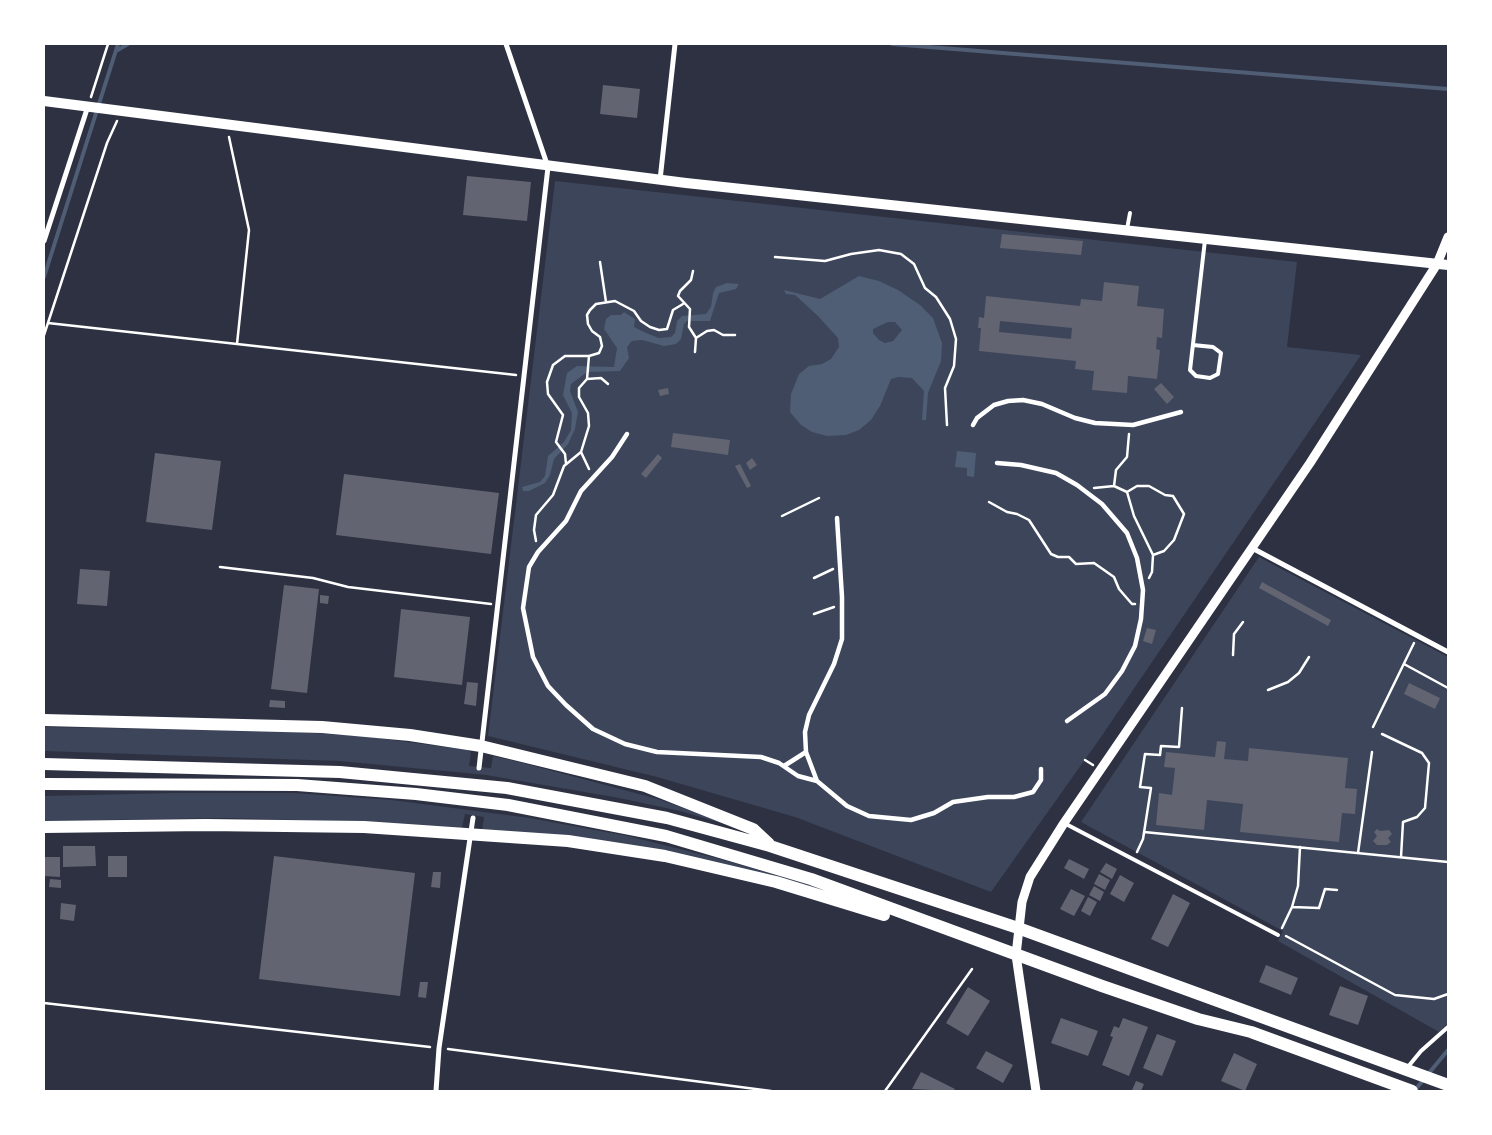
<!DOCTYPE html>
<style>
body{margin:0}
#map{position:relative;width:1492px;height:1135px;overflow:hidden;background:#2d3142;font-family:Montserrat,sans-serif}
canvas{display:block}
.frame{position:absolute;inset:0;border:45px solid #fff;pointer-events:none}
</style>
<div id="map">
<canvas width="1492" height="1135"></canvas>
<div class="frame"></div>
</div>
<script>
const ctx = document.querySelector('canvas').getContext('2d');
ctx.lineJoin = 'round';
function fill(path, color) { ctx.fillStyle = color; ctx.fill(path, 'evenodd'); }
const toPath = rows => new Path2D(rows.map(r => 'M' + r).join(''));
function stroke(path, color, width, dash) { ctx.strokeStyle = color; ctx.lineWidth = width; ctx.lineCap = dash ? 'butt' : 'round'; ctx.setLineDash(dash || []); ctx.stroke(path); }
fill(toPath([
 [555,181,1297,262,1287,347,1361,355,1101,737,991,892,795,817,657,777,488,736],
 [1259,557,1448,657,1448,1023,1439,1032,1278,941,1283,931,1081,822],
 [44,727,280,731,362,736,468,750,471,753,469,766,491,768,493,756,519,762,658,799,748,831,680,811,619,798,486,775,339,761,44,751],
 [173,793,294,793,392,800,530,818,628,836,716,858,807,884,859,902,772,875,482,830,484,817,465,814,462,828,332,821,227,818,44,821,44,796]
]), '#3c4559');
fill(toPath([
 [859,276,879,281,898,290,920,305,933,318,942,343,941,361,928,393,926,420,922,420,924,391,912,378,898,377,891,379,880,406,871,420,859,430,846,435,827,436,812,432,801,425,790,412,791,394,799,374,809,366,822,364,831,359,839,347,838,338,818,316,795,295,786,294,784,290,820,299],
 [888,322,895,322,902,330,893,341,885,343,879,340,873,333,873,329],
 [727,283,739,284,736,289,719,293,710,321,687,321,684,324,681,339,676,344,664,346,642,340,632,341,627,347,629,358,620,371,587,372,571,384,570,391,578,412,575,429,568,444,554,459,550,475,545,483,529,491,523,491,522,487,540,482,545,476,548,456,564,442,571,430,572,413,563,395,567,373,577,366,614,367,617,348,604,329,606,319,611,315,621,315,624,312,635,319,634,327,646,333,659,338,671,337,675,333,677,321,682,316,706,314,711,307,713,293,716,287],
 [957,451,976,453,974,477,967,476,967,468,955,467]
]), '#4f5d75');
stroke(toPath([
 [892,44,1448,89],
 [116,51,128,44],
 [44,277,118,44],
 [1415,1090,1448,1050]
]), '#4f5d75', 4);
fill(toPath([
 [603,85,640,89,637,118,600,114],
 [467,176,531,182,527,221,463,215],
 [1002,234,1083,241,1081,255,1000,248],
 [1104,282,1139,286,1137,306,1164,309,1162,338,1157,337,1156,349,1160,350,1157,379,1128,376,1127,393,1092,390,1094,371,1075,369,1076,361,979,351,981,328,978,328,979,317,984,318,986,296,1080,306,1081,299,1102,301],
 [1000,321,1072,328,1071,339,999,332],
 [1161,383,1174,397,1167,404,1154,389],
 [668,388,669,394,660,396,658,390],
 [673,433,730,440,728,455,671,447],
 [155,453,221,461,212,530,146,522],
 [658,454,662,458,646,478,641,474],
 [752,458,757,465,750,470,746,463],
 [740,464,751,486,747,488,735,466],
 [344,474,499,493,491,554,336,535],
 [80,569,110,571,107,606,77,604],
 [1262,582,1331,620,1328,626,1259,588],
 [284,585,319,589,307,693,271,689],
 [320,595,329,596,328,604,320,603],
 [401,609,470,617,462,685,394,677],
 [1147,628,1156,630,1152,644,1143,641],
 [467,682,478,683,476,706,464,704],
 [1409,683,1440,698,1435,709,1404,694],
 [270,700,285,701,285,708,269,707],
 [1217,741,1226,742,1224,759,1248,761,1249,748,1348,758,1345,788,1357,789,1355,814,1342,813,1339,842,1240,832,1243,804,1207,800,1204,830,1156,825,1159,793,1172,795,1175,768,1164,767,1166,752,1215,757],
 [1377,829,1380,831,1389,830,1392,834,1388,838,1391,842,1387,845,1377,845,1373,841,1377,836,1374,832],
 [63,846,95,846,96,866,63,867],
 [108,856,127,856,127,877,108,877],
 [274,856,415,873,400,996,259,979],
 [44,857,60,857,60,877,44,876],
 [1069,859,1089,869,1084,879,1064,868],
 [1106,863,1117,869,1112,879,1100,872],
 [433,872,441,872,440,888,431,887],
 [1099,874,1110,880,1105,890,1094,884],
 [1120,875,1134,883,1124,902,1110,894],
 [50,879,61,880,61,888,49,887],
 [1094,886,1104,892,1100,901,1089,895],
 [1071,889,1085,896,1074,916,1060,909],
 [1173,894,1190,903,1168,947,1151,939],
 [1088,897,1097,902,1090,916,1081,911],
 [61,903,76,905,74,921,60,919],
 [1266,965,1298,978,1291,995,1259,982],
 [420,982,428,982,426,998,418,997],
 [1340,986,1368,996,1358,1025,1329,1015],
 [968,987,990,1001,968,1036,946,1023],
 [1061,1018,1098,1031,1088,1056,1051,1043],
 [1123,1018,1148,1027,1129,1076,1102,1065,1113,1037,1110,1036,1114,1026,1119,1028],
 [1157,1034,1176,1041,1162,1076,1143,1068],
 [986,1051,1013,1065,1003,1083,976,1068],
 [1234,1053,1257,1064,1245,1091,1221,1081],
 [921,1072,955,1089,953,1091,912,1089],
 [1136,1081,1144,1084,1141,1091,1132,1090]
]), '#626471');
stroke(toPath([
 [91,97,108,44],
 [229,137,249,230,237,344],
 [775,257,825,261,851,254,879,250,901,254,914,264,925,288,936,297,950,319,956,339,954,366,945,388,947,425],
 [600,262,606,302],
 [693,271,691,280,680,291,678,296,690,309,689,327,696,338],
 [48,323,516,375],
 [44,335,107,143,117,121],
 [695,352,696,338,707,331,714,330,723,335,735,335],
 [587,379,601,378,608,384],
 [581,452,589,426,588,413,579,397,579,388,587,379,589,356,599,353,602,346,600,337,592,331,588,324,587,315,590,310,596,304,615,301,634,311,641,321,650,327,659,330,667,329,673,310,683,304],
 [566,464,565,454,556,442,563,415,548,394,547,382,553,365,565,356,589,356],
 [1114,486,1116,470,1127,457,1129,434],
 [1094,488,1114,486,1127,492,1134,516,1153,555,1152,572,1149,578],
 [1127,492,1137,486,1149,486,1165,495,1173,496,1184,514,1174,540,1164,551,1153,555],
 [989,502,1007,512,1017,514,1029,520,1051,554,1058,557,1069,557,1076,564,1094,563,1114,577,1119,589,1132,604,1135,604],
 [782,516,819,498],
 [536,541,534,530,536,515,553,495,564,466,581,452,589,469],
 [220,567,313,578,348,587,491,604],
 [814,578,833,569],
 [814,614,834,607],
 [1233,655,1234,634,1243,622],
 [1404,664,1448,688],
 [1268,690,1288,682,1299,673,1309,657],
 [1373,727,1414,643],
 [1382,734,1422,753,1429,763,1425,808,1417,817,1403,822,1401,857],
 [1085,760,1093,765],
 [1144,832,1448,862],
 [1300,847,1298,886,1292,907,1319,908,1325,889,1337,890],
 [1137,852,1143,839,1151,788,1140,787,1145,754,1160,755,1161,746,1179,747,1182,708],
 [1358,853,1372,752],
 [1282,928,1292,907],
 [1286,936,1395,995,1434,999,1448,994],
 [44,1003,430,1047],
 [448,1049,771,1091],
 [885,1091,972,969]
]), '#fff', 2.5);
stroke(toPath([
 [1127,229,1130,213],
 [1193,345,1213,347,1221,353,1218,374,1210,378,1196,376,1190,370,1205,240],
 [1064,823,1278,935],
 [1407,1068,1421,1051,1448,1027]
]), '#fff', 4);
stroke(toPath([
 [973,425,977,418,994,405,1008,401,1023,400,1042,404,1075,418,1095,423,1133,425,1181,412],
 [627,434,612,457,581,491,566,521,538,552,529,567,523,608,533,657,548,686,566,705,593,729,625,744,657,752,761,757,779,763,798,776,817,781,806,752,784,766],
 [997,463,1021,465,1056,473,1077,485,1102,504,1127,533,1137,558,1143,590,1141,619,1135,646,1122,671,1105,694,1067,721],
 [806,752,805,732,809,715,834,664,842,639,842,597,837,518],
 [817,781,847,806,869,816,911,820,934,813,953,802,988,797,1014,797,1033,792,1041,780,1041,769]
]), '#fff', 4.5);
stroke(toPath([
 [660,180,675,44],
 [44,241,88,106],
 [1252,548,1448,652],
 [479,768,548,167,506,44],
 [436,1091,439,1048,473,818]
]), '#fff', 5);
stroke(toPath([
 [1036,1091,1016,955,1022,902,1030,877,1064,823,1310,463,1437,264,1448,237]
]), '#fff', 9);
stroke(toPath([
 [44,101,686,183,1448,265]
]), '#fff', 10);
stroke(toPath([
 [44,720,322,727,410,735,481,746,645,786,753,829,769,844],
 [44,764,340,772,507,788,667,818,770,846,1018,928,1448,1085],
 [44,784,297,785,416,794,508,805,666,836,811,879,1102,986,1198,1019,1251,1032,1412,1091],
 [44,827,206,825,364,827,568,841,665,856,776,882,884,915]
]), '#fff', 12);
</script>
